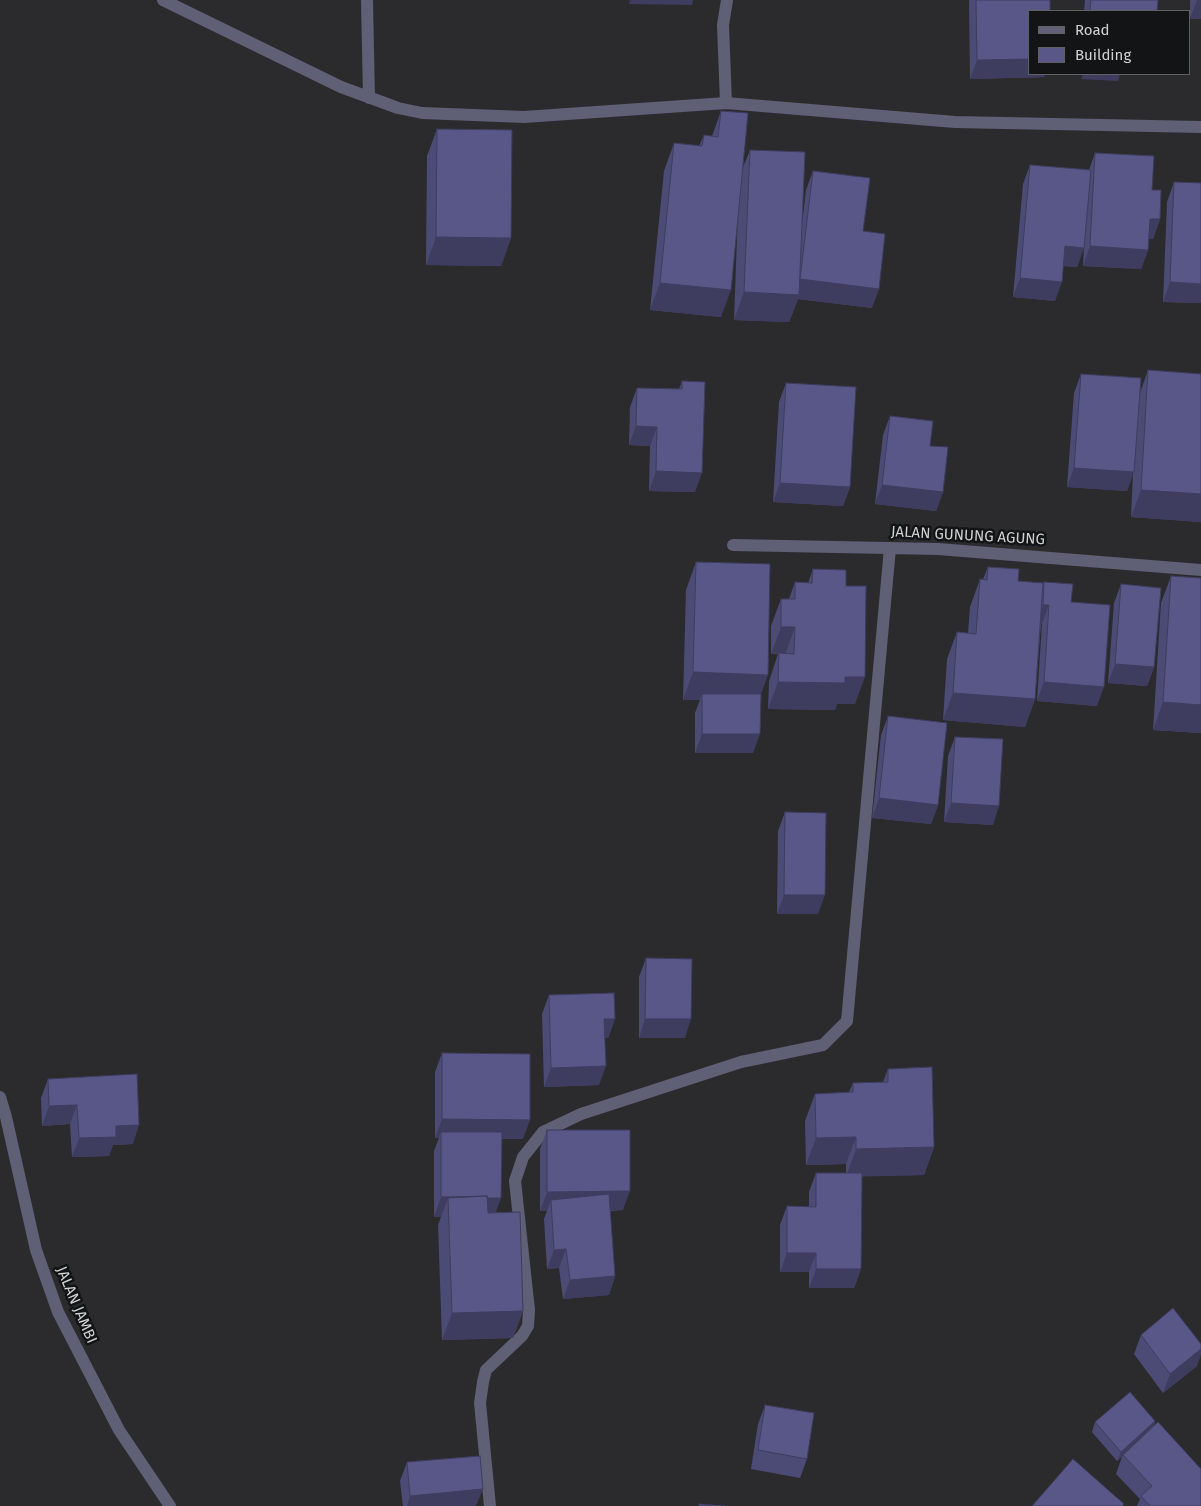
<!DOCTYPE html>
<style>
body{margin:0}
#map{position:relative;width:1201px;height:1506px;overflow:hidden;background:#2b2b2e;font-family:"Fira Sans",sans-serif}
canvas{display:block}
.legend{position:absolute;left:1028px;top:10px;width:162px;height:65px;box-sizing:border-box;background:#131415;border:1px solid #5f6061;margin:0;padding:6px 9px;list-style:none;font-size:15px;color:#d2d2d4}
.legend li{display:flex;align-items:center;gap:10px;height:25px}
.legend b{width:25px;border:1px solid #5f6061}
</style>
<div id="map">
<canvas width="1201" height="1506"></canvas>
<ul class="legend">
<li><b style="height:6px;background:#5f5f75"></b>Road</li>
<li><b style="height:14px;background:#585788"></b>Building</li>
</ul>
</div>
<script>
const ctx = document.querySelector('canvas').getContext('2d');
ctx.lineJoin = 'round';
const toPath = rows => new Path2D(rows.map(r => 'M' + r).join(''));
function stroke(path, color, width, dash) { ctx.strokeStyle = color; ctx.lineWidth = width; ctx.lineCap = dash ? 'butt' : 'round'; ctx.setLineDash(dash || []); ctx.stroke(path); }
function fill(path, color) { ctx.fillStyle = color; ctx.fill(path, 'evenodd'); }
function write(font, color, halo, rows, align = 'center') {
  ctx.font = font + ' "Fira Sans",sans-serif'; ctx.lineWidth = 5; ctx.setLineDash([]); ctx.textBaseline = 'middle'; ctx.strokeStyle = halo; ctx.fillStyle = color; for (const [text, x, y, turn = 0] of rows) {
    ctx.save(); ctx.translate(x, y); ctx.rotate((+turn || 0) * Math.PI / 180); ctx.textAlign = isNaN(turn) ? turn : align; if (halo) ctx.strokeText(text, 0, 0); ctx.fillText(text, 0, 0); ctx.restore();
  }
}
stroke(toPath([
 [163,0,341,87,398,108,422,113,524,117,726,103,955,122,1201,127],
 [367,0,369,98],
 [726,103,723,25,727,0],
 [733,545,938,549,1201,570],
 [0,1097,6,1117,36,1250,58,1312,119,1430,170,1506],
 [490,1506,480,1403,483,1382,486,1370,522,1336,528,1326,529,1310,515,1181,523,1157,543,1132,581,1114,741,1062,823,1045,847,1021,890,548]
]), '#5f5f75', 12);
fill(toPath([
 [969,0,1050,0,1030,74,1045,74,1044,77,970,79],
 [1085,0,1158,0,1157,11,1084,11],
 [1190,0,1201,0,1190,19],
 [721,111,742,170,750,150,802,224,806,190,813,171,863,231,872,308,798,299,789,322,734,320,738,210,721,317,650,310,664,171,674,143,699,146,704,135,712,136],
 [437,129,511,238,501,266,426,265,427,156],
 [1095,153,1152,190,1160,219,1153,239,1149,238,1148,250,1141,269,1083,266,1084,246,1077,267,1063,266,1055,301,1013,297,1023,184,1030,165,1089,170],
 [1174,182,1201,183,1201,303,1163,302,1167,202],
 [1148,370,1201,374,1201,522,1131,517,1133,473,1127,491,1067,487,1074,393,1081,374,1140,393],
 [682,381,695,492,649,491,650,446,629,445,630,407,637,388,679,389],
 [786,383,850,487,843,506,773,502,779,402],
 [890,416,943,492,936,511,875,504,883,435],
 [696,562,761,694,753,753,695,753,695,713,700,700,683,700,686,590],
 [988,567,1018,581,1043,585,1044,582,1071,602,1097,706,1037,701,1042,624,1041,624,1035,699,1025,727,943,720,947,659,957,632,968,633,970,607,980,579,983,579],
 [813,569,846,586,855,704,837,704,835,710,768,709,769,681,778,654,771,654,771,626,781,599,789,599,795,582,808,583],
 [1171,576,1201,733,1153,730,1161,603],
 [1121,584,1154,667,1147,686,1108,683,1114,603],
 [888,716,938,805,931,824,872,818,881,735],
 [955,737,993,825,944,822,948,756],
 [785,812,818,914,777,914,778,831],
 [646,958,685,1038,639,1038,639,977],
 [549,995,615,1019,608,1038,605,1038,599,1085,544,1087,542,1014],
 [442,1053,523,1139,502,1139,496,1212,523,1311,513,1338,442,1340,438,1225,441,1217,434,1217,434,1151,439,1138,435,1138,435,1072],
 [888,1069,934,1147,924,1175,862,1176,861,1269,854,1288,809,1288,809,1272,780,1272,780,1225,787,1206,809,1207,809,1192,816,1173,846,1173,846,1164,806,1165,805,1121,815,1094,849,1092,853,1083,883,1082],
 [48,1079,133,1144,113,1145,109,1156,72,1157,70,1124,42,1126,41,1098],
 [547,1130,623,1210,610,1211,615,1276,609,1295,563,1299,559,1268,547,1269,544,1219,547,1211,540,1211,540,1149],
 [1141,1335,1197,1366,1163,1393,1134,1354],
 [765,1405,807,1459,800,1478,751,1469,758,1424],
 [1155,1421,1154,1426,1201,1506,1137,1506,1140,1499,1116,1474,1122,1457,1117,1461,1092,1432,1095,1422],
 [407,1462,476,1506,403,1506,400,1481]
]), '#4c4b75');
fill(toPath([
 [630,0,693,0,692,5,629,4],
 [1197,0,1201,0,1201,19,1190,19],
 [1030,59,1030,74,1045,74,1044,77,970,79,977,60],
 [1083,74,1120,74,1118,81,1081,79],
 [1150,219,1160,219,1153,239,1143,238],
 [436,237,511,238,501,266,426,265],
 [1065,246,1084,248,1077,267,1058,265],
 [1090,246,1148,250,1141,269,1083,266],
 [1020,278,1062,282,1055,301,1013,297],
 [800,279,879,289,872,308,798,299,789,322,734,320,744,292,795,295],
 [1170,282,1201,284,1201,303,1163,302],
 [660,283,731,290,721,317,650,310],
 [636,426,657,427,650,446,629,445],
 [1074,468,1134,472,1127,491,1067,487],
 [656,471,702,473,695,492,649,491],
 [780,483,850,487,843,506,773,502],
 [882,485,943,492,936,511,875,504],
 [1141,490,1201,494,1201,522,1131,517],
 [1043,605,1049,605,1042,624,1036,624],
 [781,627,795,627,785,655,771,654],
 [1115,664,1154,667,1147,686,1108,683],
 [693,672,768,675,758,702,702,694,700,700,683,700],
 [845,677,865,677,855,704,837,704,835,710,768,709,778,682],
 [1044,682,1104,687,1097,706,1037,701],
 [953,693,1035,699,1025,727,943,720],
 [1163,702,1201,705,1201,733,1153,730],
 [702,734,760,734,753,753,695,753],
 [879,798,938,805,931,824,872,818],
 [951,803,999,806,993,825,944,822],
 [784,895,825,895,818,914,777,914],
 [604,1019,615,1019,608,1038,597,1038],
 [645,1019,691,1019,685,1038,639,1038],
 [606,1066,599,1085,544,1087,551,1068],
 [77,1105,70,1124,42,1126,49,1106],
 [442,1119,530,1120,523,1139,441,1138,441,1132,439,1138,435,1138],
 [139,1125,133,1144,113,1145,109,1156,72,1157,79,1138,116,1126],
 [856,1137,846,1164,806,1165,816,1138],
 [934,1147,924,1175,846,1177,856,1149],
 [630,1191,623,1210,551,1211,551,1200,547,1211,540,1211,547,1192],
 [441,1197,501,1198,494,1217,448,1198,441,1217,434,1217],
 [566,1249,559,1268,547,1269,554,1250],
 [787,1253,816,1253,809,1272,780,1272],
 [816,1269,861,1269,854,1288,809,1288],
 [615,1276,609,1295,563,1299,570,1280],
 [523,1311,513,1338,442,1340,452,1313],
 [1201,1349,1201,1355,1197,1366,1163,1393,1170,1374],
 [1155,1421,1152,1431,1123,1455,1122,1457,1117,1461,1121,1452],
 [483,1489,476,1506,407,1506,410,1496]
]), '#3e3d5f');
const building = toPath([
 [976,0,1050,0,1050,11,1030,11,1030,59,977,60,976,0],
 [1091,0,1158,0,1157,11,1090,11,1091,0],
 [721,111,748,113,731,290,660,283,674,143,702,146,704,135,718,137,721,111],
 [437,129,512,130,511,238,436,237,437,129],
 [750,150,805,152,799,295,744,292,750,150],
 [1095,153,1154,156,1152,190,1161,190,1160,219,1150,219,1148,250,1090,246,1095,153],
 [1030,165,1091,170,1084,248,1065,246,1062,282,1020,278,1030,165],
 [813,171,870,178,863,231,885,234,879,289,800,279,813,171],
 [1174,182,1201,183,1201,284,1170,282,1174,182],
 [1148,370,1201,374,1201,494,1141,490,1148,370],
 [1081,374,1141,378,1134,472,1074,468,1081,374],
 [682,381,705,382,702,473,656,471,657,427,636,426,637,388,682,389,682,381],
 [786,383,856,387,850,487,780,483,786,383],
 [890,416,933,421,930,446,948,447,943,492,882,485,890,416],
 [696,562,770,564,768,675,693,672,696,562],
 [988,567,1019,569,1018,581,1043,583,1035,699,953,693,957,632,976,634,980,579,987,580,988,567],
 [813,569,846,570,846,586,866,586,865,677,845,677,845,683,778,682,779,653,794,654,795,627,781,627,781,599,795,599,795,582,812,583,813,569],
 [1171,576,1201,578,1201,705,1163,702,1171,576],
 [1044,582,1073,584,1071,602,1110,605,1104,687,1044,682,1049,605,1043,605,1044,582],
 [1121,584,1161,588,1154,667,1115,664,1121,584],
 [702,694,761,694,760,734,702,734,702,694],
 [888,716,947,723,938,805,879,798,888,716],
 [955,737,1003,739,999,806,951,803,955,737],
 [785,812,826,813,825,895,784,895,785,812],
 [646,958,692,959,691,1019,645,1019,646,958],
 [614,993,615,1019,604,1019,606,1066,551,1068,549,995,614,993],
 [442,1053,530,1054,530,1120,442,1119,442,1053],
 [932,1067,934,1147,856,1149,856,1137,816,1138,815,1094,853,1092,853,1083,888,1082,888,1069,932,1067],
 [137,1074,139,1125,116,1126,116,1137,79,1138,77,1105,49,1106,48,1079,137,1074],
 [547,1130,630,1130,630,1191,547,1192,547,1130],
 [441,1132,502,1132,501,1198,487,1198,487,1196,441,1197,441,1132],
 [816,1173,862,1173,861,1269,816,1269,816,1253,787,1253,787,1206,816,1207,816,1173],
 [609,1194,615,1276,570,1280,566,1249,554,1250,551,1200,609,1194],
 [487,1196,488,1213,520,1212,523,1311,452,1313,448,1198,487,1196],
 [1173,1308,1201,1344,1201,1349,1170,1374,1141,1335,1173,1308],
 [1130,1392,1155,1421,1121,1452,1095,1422,1130,1392],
 [765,1405,814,1413,807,1459,758,1450,765,1405],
 [1158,1422,1201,1469,1201,1506,1150,1506,1141,1496,1152,1486,1123,1455,1158,1422],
 [480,1456,483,1489,410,1496,407,1462,480,1456],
 [1073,1459,1124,1504,1122,1506,1032,1506,1073,1459],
 [699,1504,725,1506,699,1506,699,1504]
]);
fill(building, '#585788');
stroke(building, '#3e3d5f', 1);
write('15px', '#d2d2d4', '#131415', [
 ["JALAN GUNUNG AGUNG",968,536,3],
 ["JALAN JAMBI",76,1305,67]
]);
</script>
